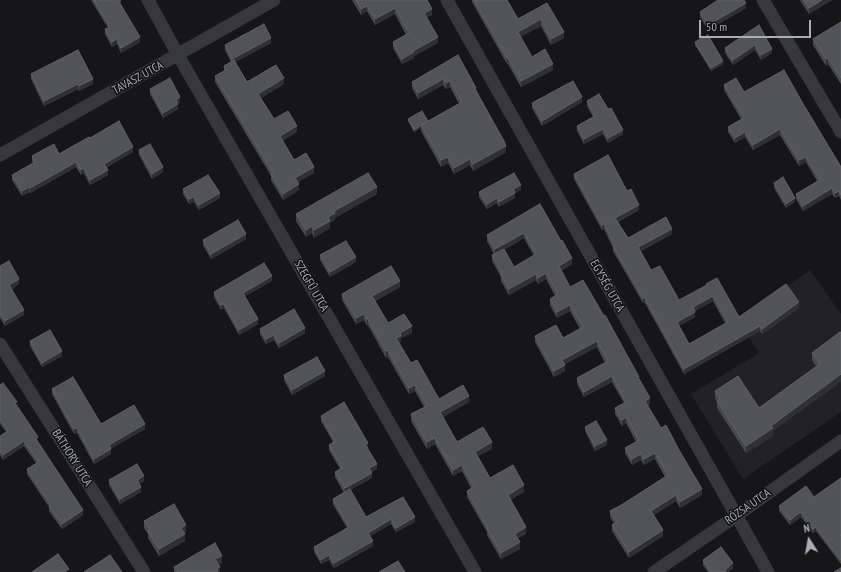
<!DOCTYPE html>
<meta charset="utf-8">
<style>
body{margin:0}
#map{position:relative;width:841px;height:572px;overflow:hidden;background:#161618;font-family:"PT Sans Narrow",sans-serif}
canvas{display:block}
.north{position:absolute;left:789px;top:520px;width:40px;height:40px;-webkit-text-stroke:3px #111113;paint-order:stroke;rotate:349deg;font-size:11px;font-weight:700;line-height:16px;text-align:center;color:#a8adb8}
.north::after{content:'';display:block;margin:auto;width:14px;height:18px;background:#a8adb8;clip-path:polygon(50% 0,100% 100%,50% 72%,0 100%)}
.scale{position:absolute;left:699px;top:20px;width:112px;height:18px;box-sizing:border-box;border:2px solid #a8adb8;border-top:0;padding-left:5px;font-size:12px;line-height:14px;white-space:nowrap;color:#a8adb8;-webkit-text-stroke:3px #111113;paint-order:stroke}
</style>
<div id="map">
<canvas width="841" height="572"></canvas>
<div class="north">N</div>
<div class="scale">50 m</div>
</div>
<script>
const ctx = document.querySelector('canvas').getContext('2d');
ctx.lineJoin = 'round';
function fill(path, color) { ctx.fillStyle = color; ctx.fill(path, 'evenodd'); }
const toPath = rows => new Path2D(rows.map(r => 'M' + r).join(''));
function stroke(path, color, width, dash) { ctx.strokeStyle = color; ctx.lineWidth = width; ctx.lineCap = dash ? 'butt' : 'round'; ctx.setLineDash(dash || []); ctx.stroke(path); }
function write(font, color, halo, rows, align = 'center') {
  ctx.font = font + ' "PT Sans Narrow",sans-serif'; ctx.lineWidth = 3; ctx.setLineDash([]); ctx.textBaseline = 'middle'; ctx.strokeStyle = halo; ctx.fillStyle = color; for (const [text, x, y, turn = 0] of rows) {
    ctx.save(); ctx.translate(x, y); ctx.rotate((+turn || 0) * Math.PI / 180); ctx.textAlign = isNaN(turn) ? turn : align; if (halo) ctx.strokeText(text, 0, 0); ctx.fillText(text, 0, 0); ctx.restore();
  }
}
fill(toPath([
 [810,270,841,314,841,412,743,479,691,394,759,353,739,321]
]), '#222225');
stroke(toPath([
 [148,0,178,55,475,572],
 [447,0,768,572],
 [763,0,841,132],
 [0,155,274,0],
 [0,344,144,572],
 [654,572,736,516,841,441]
]), '#37383d', 13);
fill(toPath([
 [91,0,121,0,121,2,120,3,140,42,121,53,117,44,112,47,105,34,105,29,108,28],
 [352,0,427,0,432,15,427,17,438,43,414,56,414,58,402,64,393,48,393,42,406,35,395,14,375,25,367,11,361,15],
 [472,0,507,0,518,19,547,3,564,38,551,45,541,26,520,37,532,57,553,70,521,87,508,64,507,64,472,2],
 [717,0,744,0,746,8,708,30,700,17,700,12,717,1],
 [800,0,832,0,809,14],
 [841,22,841,84,828,64,826,66,813,45,813,39],
 [759,25,772,53,761,60,755,50,733,65,725,53,725,48],
 [695,42,723,64,711,71,695,45],
 [271,43,235,62,247,82,284,84,261,98,274,119,297,132,282,141,294,160,314,173,298,182,299,190,283,200,271,180,271,176,215,82,215,76,224,71,224,66,231,62,225,50,225,45],
 [458,55,504,143,506,152,473,171,470,165,454,174,448,163,441,167,421,131,421,128,414,132,408,121,408,119,428,121,459,104,450,87,446,89,443,85,418,99,412,88,412,82],
 [31,74,93,84,79,91,78,89,44,106,31,79],
 [724,85,744,92,802,102,841,167,841,200,839,196,835,198,832,194,803,211,796,199,796,194,817,181,806,162,799,166,780,135,753,150,745,137,735,143,728,132,728,127,741,119,724,90],
 [150,89,180,102,178,103,178,109,163,118,150,94],
 [587,101,608,109,623,134,608,143,603,134,584,144,577,131,577,126,593,117,587,106],
 [582,102,542,126,532,108,532,103],
 [90,138,133,152,107,167,108,175,90,185,84,173,81,175,76,167,30,193,29,192,22,196,12,180,12,175,33,163,32,161,32,156,59,154],
 [139,150,163,172,152,179,139,155],
 [574,174,627,191,639,210,618,222,628,238,672,234,641,251,651,270,679,300,706,286,706,284,739,317,799,308,762,334,760,331,684,374,645,303,643,303,613,251,613,248,604,229,602,230,574,179],
 [713,301,725,323,689,344,679,326,695,317,695,311],
 [774,183,795,202,786,208,774,188],
 [183,189,220,198,199,210,194,202,189,204,183,194],
 [521,190,515,193,515,198,499,207,497,203,487,209,479,197,479,192],
 [377,194,335,218,335,220,330,223,330,228,314,238,312,233,306,237,296,221,296,214],
 [540,204,572,264,561,271,570,287,639,379,650,404,648,406,661,428,702,495,680,508,676,501,654,515,663,536,629,558,612,531,612,525,614,523,610,517,610,511,623,504,665,477,655,459,644,465,641,460,632,465,625,453,625,448,636,442,626,423,622,426,615,414,615,408,624,403,612,382,584,397,577,384,577,378,605,363,597,347,565,364,565,371,554,377,535,342,535,336,563,338,580,329,570,311,557,318,550,305,550,299,555,296,546,279,538,284,536,280,509,295,501,281,501,277,492,261,492,255,494,254,487,241,487,235],
 [524,238,534,256,514,267,504,250],
 [246,239,211,259,203,245,203,240],
 [320,255,356,262,330,277,320,260],
 [0,266,19,284,12,289,24,315,5,326,0,318],
 [272,281,245,296,258,324,239,335,224,308,221,310,214,297,214,292],
 [400,287,375,301,388,323,412,333,401,338,401,342,399,343,411,363,439,399,469,402,443,417,457,442,492,449,478,456,490,478,524,492,510,500,526,534,518,538,520,549,501,559,487,535,487,532,467,497,467,491,471,488,462,471,453,476,435,444,427,449,411,421,411,414,424,407,415,391,409,394,388,357,386,358,368,325,367,326,364,320,356,324,342,300,342,294],
 [260,329,305,333,279,348,274,340,266,344,260,334],
 [841,333,773,431,773,436,746,453,717,408,717,402,715,398,715,391,759,408,816,366,812,360,812,353],
 [30,341,62,356,42,367,30,346],
 [284,375,325,376,292,395,284,380],
 [0,385,17,405,38,442,83,515,62,529,49,511,49,507,27,474,27,469,36,463,24,446,3,460,0,455,0,436,6,432,0,424],
 [52,389,101,424,145,429,111,448,111,454,94,464,77,433,74,434,52,394],
 [321,416,368,448,367,448,377,469,371,472,372,478,350,490,366,517,403,497,415,522,396,532,391,524,370,536,373,546,334,568,329,560,321,564,314,552,314,547,347,528,333,504,333,499,344,493,335,477,335,472,340,469,329,450,329,445,333,442,321,421],
 [585,427,607,445,595,451,585,431],
 [841,478,841,564,816,531,813,533,801,517,790,525,779,511,779,506,814,497],
 [109,480,144,481,139,484,141,492,120,504,109,485],
 [144,521,186,532,184,533,185,541,159,556,148,538,148,534,144,528],
 [703,560,733,568,728,572,708,572,703,565],
 [222,563,219,564,220,572,174,572,174,567]
]), '#47494d');
fill(toPath([
 [822,0,832,0,809,14,809,8],
 [746,3,746,8,708,30,708,25],
 [367,6,367,11,361,15,361,9],
 [395,8,395,14,375,25,375,19],
 [432,9,432,15,424,19,424,13],
 [541,19,541,26,518,38,518,32],
 [564,32,564,38,551,45,551,39],
 [140,37,140,42,121,53,121,48],
 [438,37,438,43,414,56,414,58,402,64,402,59,413,51],
 [271,38,271,43,232,64,232,59],
 [117,39,117,44,112,47,112,42],
 [755,45,755,50,733,65,733,60],
 [772,49,772,53,761,60,761,55],
 [507,58,508,58,508,64,507,64],
 [828,58,828,64,826,66,826,59],
 [723,61,723,64,711,71,711,68],
 [553,64,553,70,521,87,521,81],
 [284,78,284,84,258,100,258,94],
 [93,79,93,84,79,91,79,86],
 [443,79,443,85,418,99,418,93],
 [450,81,450,87,446,89,446,83],
 [78,84,78,89,44,106,44,101],
 [180,97,180,102,176,104,176,100],
 [582,97,582,102,542,126,542,121],
 [178,104,178,109,163,118,163,113],
 [421,125,421,128,414,132,414,130],
 [297,126,297,132,280,143,280,136],
 [603,129,603,134,584,144,584,139],
 [780,129,780,135,753,150,753,145],
 [623,130,623,134,608,143,608,138],
 [745,132,745,137,735,143,735,138],
 [504,141,504,147,506,146,506,152,473,171,473,164],
 [133,147,133,152,104,168,104,164],
 [448,157,448,163,441,167,441,160],
 [806,157,806,162,799,166,799,160],
 [470,159,470,165,454,174,454,168],
 [76,162,76,167,30,193,30,188],
 [163,167,163,172,152,179,152,174],
 [314,167,314,173,295,184,295,178],
 [84,168,84,173,81,175,81,170],
 [108,170,108,175,90,185,90,180],
 [299,184,299,190,283,200,283,194],
 [521,185,521,190,513,194,513,189],
 [29,187,29,192,22,196,22,191],
 [377,187,377,194,335,218,335,220,330,223,330,228,314,238,314,230,334,211],
 [832,188,832,194,803,211,803,206],
 [839,191,839,196,835,198,835,193],
 [220,193,220,198,199,210,199,205],
 [515,193,515,198,499,207,499,202],
 [194,197,194,202,189,204,189,199],
 [497,198,497,203,487,209,487,204],
 [795,198,795,202,786,208,786,204],
 [639,205,639,210,615,223,615,218],
 [604,224,604,229,602,230,602,225],
 [312,226,312,233,306,237,306,230],
 [672,229,672,234,638,252,638,247],
 [524,233,524,238,495,255,495,249],
 [246,234,246,239,211,259,211,254],
 [356,257,356,262,330,277,330,272],
 [572,258,572,264,559,272,559,266],
 [546,273,546,279,538,284,538,278],
 [536,274,536,280,509,295,509,289],
 [272,276,272,281,243,297,243,293],
 [19,279,19,284,9,290,9,285],
 [400,281,400,287,372,302,372,296],
 [713,296,713,301,693,312,693,307],
 [643,298,645,298,645,303,643,303],
 [799,302,799,308,762,334,762,329],
 [224,304,224,308,221,310,221,305],
 [570,305,570,311,557,318,557,312],
 [24,310,24,315,5,326,5,321],
 [695,312,695,317,677,327,677,322],
 [364,314,364,320,356,324,356,318],
 [258,319,258,324,239,335,239,330],
 [367,319,368,319,368,325,367,326],
 [412,326,412,333,401,338,401,342,396,345,396,338,400,333],
 [760,326,760,331,684,374,684,369],
 [305,328,305,333,279,348,279,343],
 [274,335,274,340,266,344,266,339],
 [597,341,597,347,562,366,562,360],
 [388,350,388,357,386,358,386,351],
 [62,351,62,356,42,367,42,363],
 [565,365,565,371,554,377,554,371],
 [325,371,325,376,292,395,292,390],
 [841,374,841,382,773,431,773,436,746,453,746,446,771,426],
 [612,376,612,382,584,397,584,392],
 [415,385,415,391,409,394,409,388],
 [469,396,469,402,440,419,440,412],
 [650,398,650,404,645,407,645,401],
 [626,417,626,423,622,426,622,420],
 [145,424,145,429,109,450,109,445],
 [77,428,77,433,74,434,74,429],
 [435,438,435,444,427,449,427,442],
 [607,440,607,445,595,451,595,446],
 [24,441,24,446,3,460,3,455],
 [492,442,492,449,475,458,475,452],
 [368,443,368,448,365,449,365,444],
 [111,449,111,454,94,464,94,459],
 [655,453,655,459,644,465,644,459],
 [641,454,641,460,632,465,632,459],
 [377,464,377,469,369,473,369,468],
 [462,465,462,471,453,476,453,470],
 [372,473,372,478,345,493,345,488],
 [144,476,144,481,137,485,137,480],
 [524,485,524,492,508,501,508,495],
 [141,487,141,492,120,504,120,499],
 [702,489,702,495,680,508,680,502],
 [676,495,676,501,651,517,651,511],
 [83,510,83,515,62,529,62,524],
 [801,512,801,517,790,525,790,520],
 [415,517,415,522,396,532,396,528],
 [391,519,391,524,368,538,368,533],
 [186,525,186,532,181,535,181,528],
 [526,527,526,534,515,540,515,534],
 [816,527,816,531,813,533,813,529],
 [663,530,663,536,629,558,629,552],
 [185,534,185,541,159,556,159,549],
 [373,541,373,546,334,568,334,563],
 [520,542,520,549,501,559,501,553],
 [329,555,329,560,321,564,321,560],
 [222,556,222,563,215,566,215,559],
 [733,563,733,568,728,572,725,572,725,570],
 [220,567,220,572,217,572,217,569]
]), '#2f3033');
const building = toPath([
 [94,0,118,0,140,37,121,48,117,39,112,42,105,29,110,27,94,0],
 [356,0,427,0,432,9,424,13,438,37,413,51,414,52,402,59,393,42,409,33,395,8,375,19,367,6,361,9,356,0],
 [474,0,507,0,518,19,547,3,564,32,551,39,541,19,518,32,532,57,545,49,553,64,521,81,508,58,507,58,474,0],
 [718,0,744,0,746,3,708,25,700,12,718,0],
 [804,0,822,0,809,8,804,0],
 [841,22,841,78,828,58,826,59,813,39,841,22],
 [264,24,271,38,232,59,225,45,264,24],
 [759,25,772,49,761,55,755,45,733,60,725,48,759,25],
 [708,35,723,61,711,68,695,42,708,35],
 [78,50,93,79,79,86,78,84,44,101,31,74,78,50],
 [458,55,476,88,475,89,504,141,506,146,473,164,470,159,454,168,448,157,441,160,421,125,462,102,450,81,446,83,443,79,418,93,412,82,458,55],
 [234,60,247,82,276,65,284,78,258,94,274,119,288,111,297,126,280,136,294,160,306,153,314,167,295,178,299,184,283,194,271,174,273,173,215,76,226,70,224,66,234,60],
 [784,70,802,102,841,167,841,195,839,191,835,193,832,188,803,206,796,194,820,180,806,157,799,160,780,129,753,145,745,132,735,138,728,127,744,118,724,85,736,78,744,92,784,70],
 [170,78,180,97,176,100,178,104,163,113,150,89,170,78],
 [573,81,582,97,542,121,532,103,573,81],
 [599,94,608,109,611,108,623,130,608,138,603,129,584,139,577,126,595,116,587,101,599,94],
 [422,111,428,121,414,130,408,119,422,111],
 [119,121,133,147,104,164,108,170,90,180,84,168,81,170,76,162,30,188,29,187,22,191,12,175,35,162,32,156,54,144,59,154,89,137,90,138,119,121],
 [150,144,163,167,152,174,139,150,150,144],
 [608,155,627,191,631,189,639,205,615,218,628,238,666,217,672,229,638,247,651,270,660,266,679,300,707,285,706,284,717,278,739,317,786,284,799,302,762,329,760,326,684,369,645,298,643,298,613,246,615,246,604,224,602,225,574,174,608,155],
 [713,296,728,322,689,344,677,322,695,312,693,307,713,296],
 [368,173,377,187,334,211,335,213,328,217,330,221,314,230,312,226,306,230,296,214,368,173],
 [514,173,521,185,513,189,515,193,499,202,497,198,487,204,479,192,514,173],
 [208,175,220,193,199,205,194,197,189,199,183,189,208,175],
 [783,177,795,198,786,204,774,183,783,177],
 [540,204,561,241,562,240,572,258,559,266,570,287,583,280,604,316,605,315,639,377,638,377,650,398,645,401,661,428,666,425,679,450,702,489,680,502,676,495,651,511,663,530,629,552,612,525,617,522,610,511,623,504,668,475,655,453,644,459,641,454,632,459,625,448,639,440,626,417,622,420,615,408,626,402,612,376,584,392,577,378,608,361,597,341,562,360,565,365,554,371,535,336,556,325,563,338,583,327,570,305,557,312,550,299,558,294,546,273,538,278,536,274,509,289,501,275,502,274,492,255,504,249,514,267,536,254,524,233,495,249,487,235,540,204],
 [238,220,246,234,211,254,203,240,238,220],
 [346,241,356,257,330,272,320,255,346,241],
 [9,261,19,279,9,285,24,310,5,321,0,313,0,297,1,296,0,294,0,266,9,261],
 [264,263,272,276,243,293,258,319,239,330,224,304,221,305,214,292,264,263],
 [391,266,400,281,372,296,388,323,404,314,412,326,400,333,401,336,396,338,411,363,417,360,439,399,463,385,469,396,440,412,457,442,483,427,492,442,475,452,490,478,513,465,524,485,508,495,526,527,515,534,520,542,501,553,487,529,488,528,467,491,474,487,462,465,453,470,435,438,427,442,411,414,427,406,415,385,409,388,388,350,386,351,368,319,367,319,364,314,356,318,342,294,391,266],
 [294,309,305,328,279,343,274,335,266,339,260,329,294,309],
 [50,330,62,351,42,363,30,341,50,330],
 [840,332,841,333,841,374,771,426,773,428,746,446,717,401,720,399,715,391,738,376,759,408,820,364,812,353,840,332],
 [317,357,325,371,292,390,284,375,317,357],
 [73,377,101,424,134,405,145,424,109,445,111,449,94,459,77,428,74,429,52,389,73,377],
 [3,383,17,402,15,403,38,437,36,439,83,510,62,524,49,506,51,505,27,469,39,462,24,441,3,455,0,451,0,436,8,431,0,419,0,385,3,383],
 [344,402,368,443,365,444,377,464,369,468,372,473,345,488,335,472,342,468,329,445,335,441,321,416,344,402],
 [596,421,607,440,595,446,585,427,596,421],
 [137,464,144,476,137,480,141,487,120,499,109,480,137,464],
 [841,478,841,534,840,535,841,536,841,560,816,527,813,529,801,512,790,520,779,506,806,486,814,497,841,478],
 [350,489,366,517,403,497,415,517,396,528,391,519,368,533,373,541,334,563,329,555,321,560,314,547,349,527,333,499,350,489],
 [174,504,186,525,181,528,185,534,159,549,148,531,150,530,144,521,174,504],
 [215,543,222,556,215,559,220,567,217,569,218,572,178,572,174,567,215,543],
 [721,547,733,563,725,570,726,572,711,572,703,560,721,547],
 [58,554,69,569,65,572,32,572,58,554],
 [110,555,122,572,84,572,110,555],
 [398,561,405,572,379,572,398,561],
 [841,568,841,572,834,572,841,568]
]);
fill(building, '#525359');
stroke(building, '#5f6168', 1);
write('12px', '#a8adb8', '#111113', [
 ["TAVASZ UTCA",138,78,-29],
 ["SZEGFŰ UTCA",311,286,60],
 ["EGYSÉG UTCA",607,286,61],
 ["BÁTHORY UTCA",72,458,58],
 ["RÓZSA UTCA",748,507,-35]
]);
</script>
